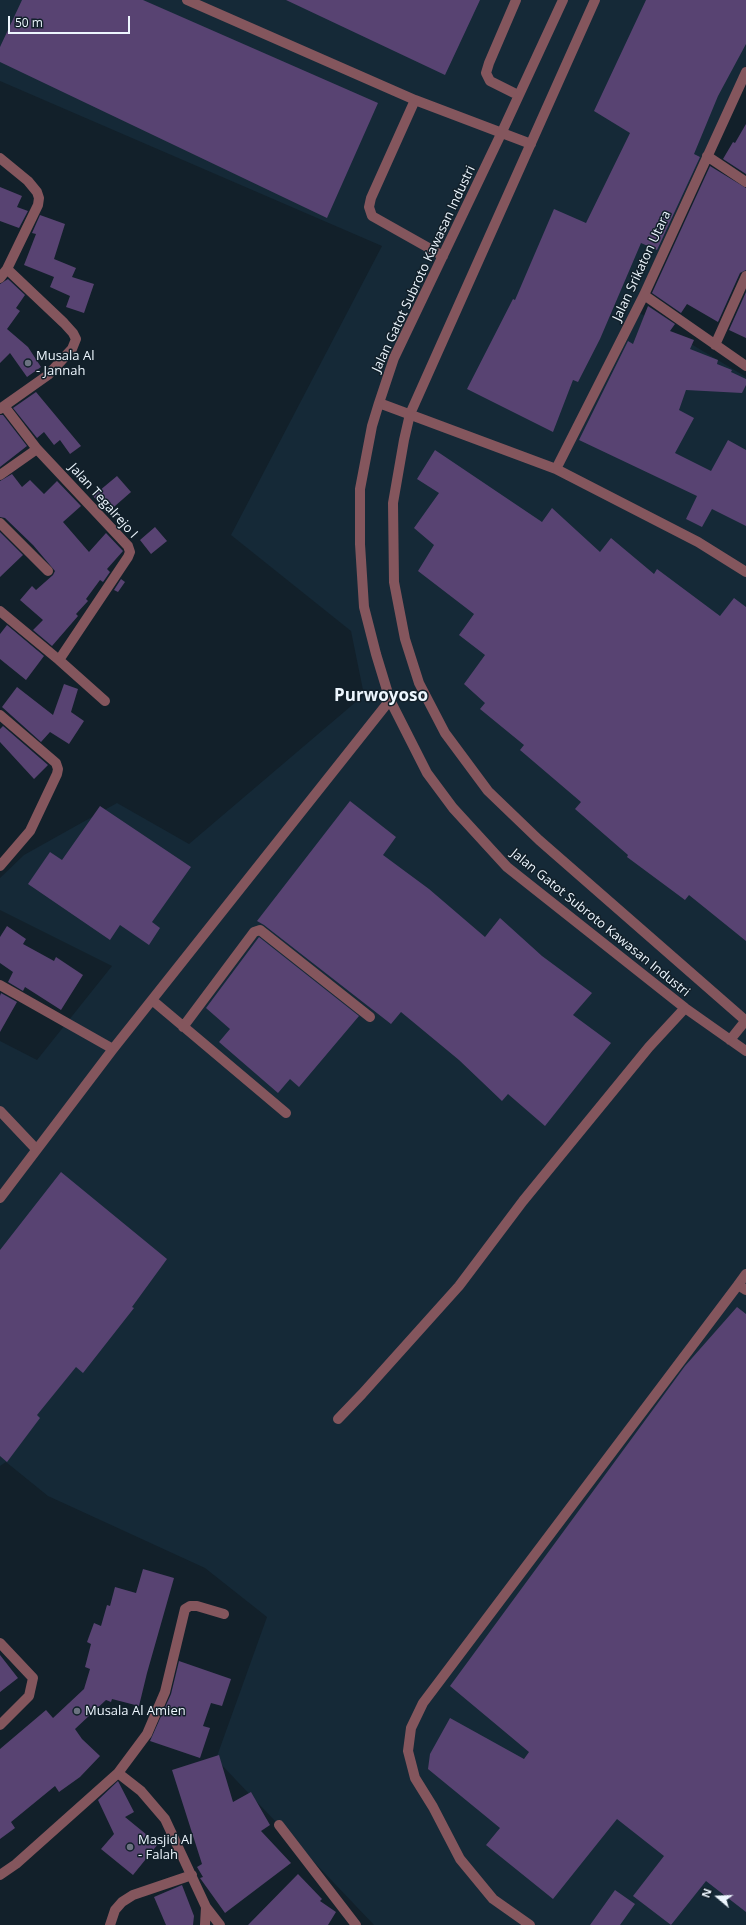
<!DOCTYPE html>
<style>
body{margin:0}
#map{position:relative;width:746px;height:1925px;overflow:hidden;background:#12202a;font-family:"Open Sans",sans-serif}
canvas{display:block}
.north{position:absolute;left:698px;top:1877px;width:40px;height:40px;-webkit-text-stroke:3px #12202a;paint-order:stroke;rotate:289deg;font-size:11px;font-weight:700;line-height:16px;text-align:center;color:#edf6fe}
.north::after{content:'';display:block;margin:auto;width:14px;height:18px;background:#edf6fe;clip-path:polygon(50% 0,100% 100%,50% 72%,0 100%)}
.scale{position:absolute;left:8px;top:16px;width:122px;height:18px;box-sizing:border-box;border:2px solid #edf6fe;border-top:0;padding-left:5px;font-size:12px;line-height:14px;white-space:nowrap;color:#edf6fe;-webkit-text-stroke:3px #12202a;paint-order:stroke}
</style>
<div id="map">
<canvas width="746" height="1925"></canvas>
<div class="north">N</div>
<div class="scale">50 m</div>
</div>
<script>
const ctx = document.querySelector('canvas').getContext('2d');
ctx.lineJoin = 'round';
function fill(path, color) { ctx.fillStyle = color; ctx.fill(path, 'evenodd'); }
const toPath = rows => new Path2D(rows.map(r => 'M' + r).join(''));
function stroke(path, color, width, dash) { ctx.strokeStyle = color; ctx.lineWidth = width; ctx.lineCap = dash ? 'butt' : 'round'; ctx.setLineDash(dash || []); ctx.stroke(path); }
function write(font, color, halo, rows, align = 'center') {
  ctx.font = font + ' "Open Sans",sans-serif'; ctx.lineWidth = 3; ctx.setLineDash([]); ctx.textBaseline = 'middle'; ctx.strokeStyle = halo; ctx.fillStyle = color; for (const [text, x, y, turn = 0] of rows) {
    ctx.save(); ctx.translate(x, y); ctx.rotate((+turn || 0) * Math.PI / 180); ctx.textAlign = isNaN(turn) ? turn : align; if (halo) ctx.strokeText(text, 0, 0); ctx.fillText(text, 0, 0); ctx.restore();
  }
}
fill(toPath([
 [0,0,746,0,746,66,694,173,633,309,746,377,746,1925,374,1925,216,1759,267,1617,205,1568,48,1496,6,1462,0,1466,0,1041,37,1060,112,966,0,910,0,878,24,855,117,803,189,844,364,695,351,631,231,535,382,246,0,81]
]), '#152937');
fill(toPath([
 [22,0,143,0,378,103,327,218,0,62,0,47],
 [286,0,480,0,445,75],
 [646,0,746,0,746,44,718,96,694,154,700,157,657,250,641,243,600,339,578,382,573,380,553,432,467,389,513,299,515,300,554,209,586,223,630,133,594,111],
 [746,124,746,174,723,159,733,142,735,143],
 [710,166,746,188,746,270,740,273,718,322,687,304,681,313,652,293],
 [0,187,22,196,17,207,28,211,19,228,0,221],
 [40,215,65,224,54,259,76,268,72,277,94,284,84,313,66,307,70,296,50,287,54,277,24,265,36,234,32,233],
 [8,279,25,295,16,308,20,311,7,329,28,347,41,367,27,377,10,353,0,363,0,284],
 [746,292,746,338,729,330],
 [648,306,675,324,670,331,694,340,690,349,718,360,717,364,732,370,731,372,746,379,746,385,742,393,686,390,679,410,694,418,675,453,711,471,728,440,746,450,746,526,712,509,702,527,686,519,697,496,579,440,628,341,633,344],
 [36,392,81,446,70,454,60,440,54,445,44,432,37,438,13,408],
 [0,415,3,415,27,446,0,467],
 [435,450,542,522,552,508,600,552,611,538,654,574,657,569,720,616,734,598,746,607,746,941,689,895,685,900,627,857,628,855,575,809,581,802,520,750,524,745,480,709,485,703,464,684,485,655,459,635,474,614,418,571,434,545,414,528,439,493,417,479],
 [12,474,22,487,30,480,44,494,57,481,81,506,63,522,89,552,106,533,123,551,107,569,110,572,103,582,100,580,86,599,88,601,76,614,78,616,52,646,33,630,43,620,20,600,32,586,36,590,53,575,55,571,33,545,5,518,0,517,0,481],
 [117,476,131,492,107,513,93,496],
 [155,527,167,541,151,554,140,540],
 [0,532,23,555,0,577],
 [121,579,125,582,118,592,114,590],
 [7,625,44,656,26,680,0,659,0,634],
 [64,684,78,689,71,712,84,721,69,744,50,732,41,742,2,707,17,687,53,715],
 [3,726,48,765,34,779,0,742,0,729],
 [350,801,396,837,383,855,429,889,485,937,500,918,542,956,592,993,573,1015,611,1043,545,1126,508,1094,502,1101,459,1060,401,1012,391,1024,264,925,257,921],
 [100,806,191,867,152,922,160,928,149,945,120,925,110,940,28,884,50,852,62,860],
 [7,926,26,939,23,944,54,961,56,957,83,975,61,1010,25,987,23,991,8,982,13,972,0,963,0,937],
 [259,937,359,1016,299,1087,290,1079,278,1093,219,1042,230,1029,206,1008],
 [1,993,17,1002,0,1032,0,996],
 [61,1172,167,1259,132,1307,134,1308,83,1373,76,1367,37,1415,40,1418,7,1462,0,1456,0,1250],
 [737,1307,746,1314,746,1912,706,1881,671,1925,633,1896,664,1856,617,1819,553,1899,486,1845,500,1828,428,1769,430,1754,450,1718,524,1759,529,1752,450,1686,685,1366],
 [143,1569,174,1578,147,1673,139,1706,112,1699,111,1702,106,1700,75,1729,82,1739,100,1756,80,1777,59,1792,55,1786,11,1822,15,1828,0,1839,0,1749,46,1710,53,1718,84,1689,90,1669,85,1667,91,1644,87,1642,94,1623,101,1626,107,1605,110,1606,115,1587,136,1593],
 [0,1655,18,1678,0,1692],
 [179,1661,231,1679,222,1706,211,1703,203,1726,210,1728,200,1758,150,1741,171,1694],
 [219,1755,233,1802,251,1792,270,1825,261,1831,291,1863,225,1913,200,1878,203,1877,197,1867,202,1864,172,1770],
 [118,1781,134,1812,125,1817,158,1844,133,1875,101,1849,114,1834,98,1800],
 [298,1874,322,1899,320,1901,336,1912,328,1925,248,1925],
 [182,1885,194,1916,193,1925,166,1925,154,1897],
 [615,1890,635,1904,620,1925,590,1925]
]), '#584372');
stroke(toPath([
 [187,0,415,100,531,144],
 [516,0,489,63,486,73,490,81,518,95],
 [563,0,501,134,394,358,379,403,372,426,360,489,360,544,364,607,376,654,390,700,427,773,453,808,507,867,685,1008,746,1051],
 [595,0,410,414,404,440,393,503,394,582,405,639,419,683,445,733,488,791,539,840,746,1021],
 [415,100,371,198,369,207,372,216,443,256],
 [707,156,746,182],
 [0,158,28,181,37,192,39,198,38,205,7,269,0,278],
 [644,295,746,366],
 [715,345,746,276],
 [379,403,556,469,698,542,746,572],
 [4,406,37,449,128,546,130,552,128,557,59,660],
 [0,409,48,375,72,349,76,339,73,333,64,323,7,269],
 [556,469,644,295,746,72],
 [0,475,37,449],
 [0,523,48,571],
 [0,611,59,660,105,701],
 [0,715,56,763,58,769,57,774,30,831,0,866],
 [0,985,113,1049],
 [152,1000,286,1113],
 [183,1027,254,932,260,930,370,1017],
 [730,1040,746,1020],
 [0,1111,36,1149],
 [0,1198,113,1049,390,700],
 [746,1274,738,1285,746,1290],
 [338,1419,362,1394,459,1286,523,1201,649,1047,685,1008],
 [0,1643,33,1678,29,1696,0,1725],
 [118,1773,141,1791,165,1819,206,1907,220,1925],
 [279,1825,356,1925],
 [0,1875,16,1864,118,1773,147,1734,165,1692,185,1609,190,1606,197,1606,224,1614],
 [110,1925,115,1910,122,1902,133,1895,192,1875],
 [205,1925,206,1907],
 [530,1925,493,1899,460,1859,433,1807,415,1778,408,1751,411,1728,423,1703,738,1285]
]), '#84565d', 10);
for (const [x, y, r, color] of [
 [28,363,4,"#6b7280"],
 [77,1711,4,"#6b7280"],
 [130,1847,4,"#6b7280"]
]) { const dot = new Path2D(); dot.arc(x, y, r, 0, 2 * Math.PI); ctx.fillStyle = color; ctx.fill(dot); stroke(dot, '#12202a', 1.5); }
write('13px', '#edf6fe', '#12202a', [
 ["Jalan Srikaton Utara",642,266,-65],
 ["Jalan Gatot Subroto Kawasan Industri",424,269,-65],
 ["Jalan Tegalrejo I",103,501,48],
 ["Jalan Gatot Subroto Kawasan Industri",600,923,39]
]);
write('13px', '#edf6fe', '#12202a', [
 ["Musala Al",36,356],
 ["- Jannah",36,371],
 ["Musala Al Amien",85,1711],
 ["Masjid Al",138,1840],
 ["- Falah",138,1855]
], 'left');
write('bold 17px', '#edf6fe', '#12202a', [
 ["Purwoyoso",381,696]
]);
</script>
